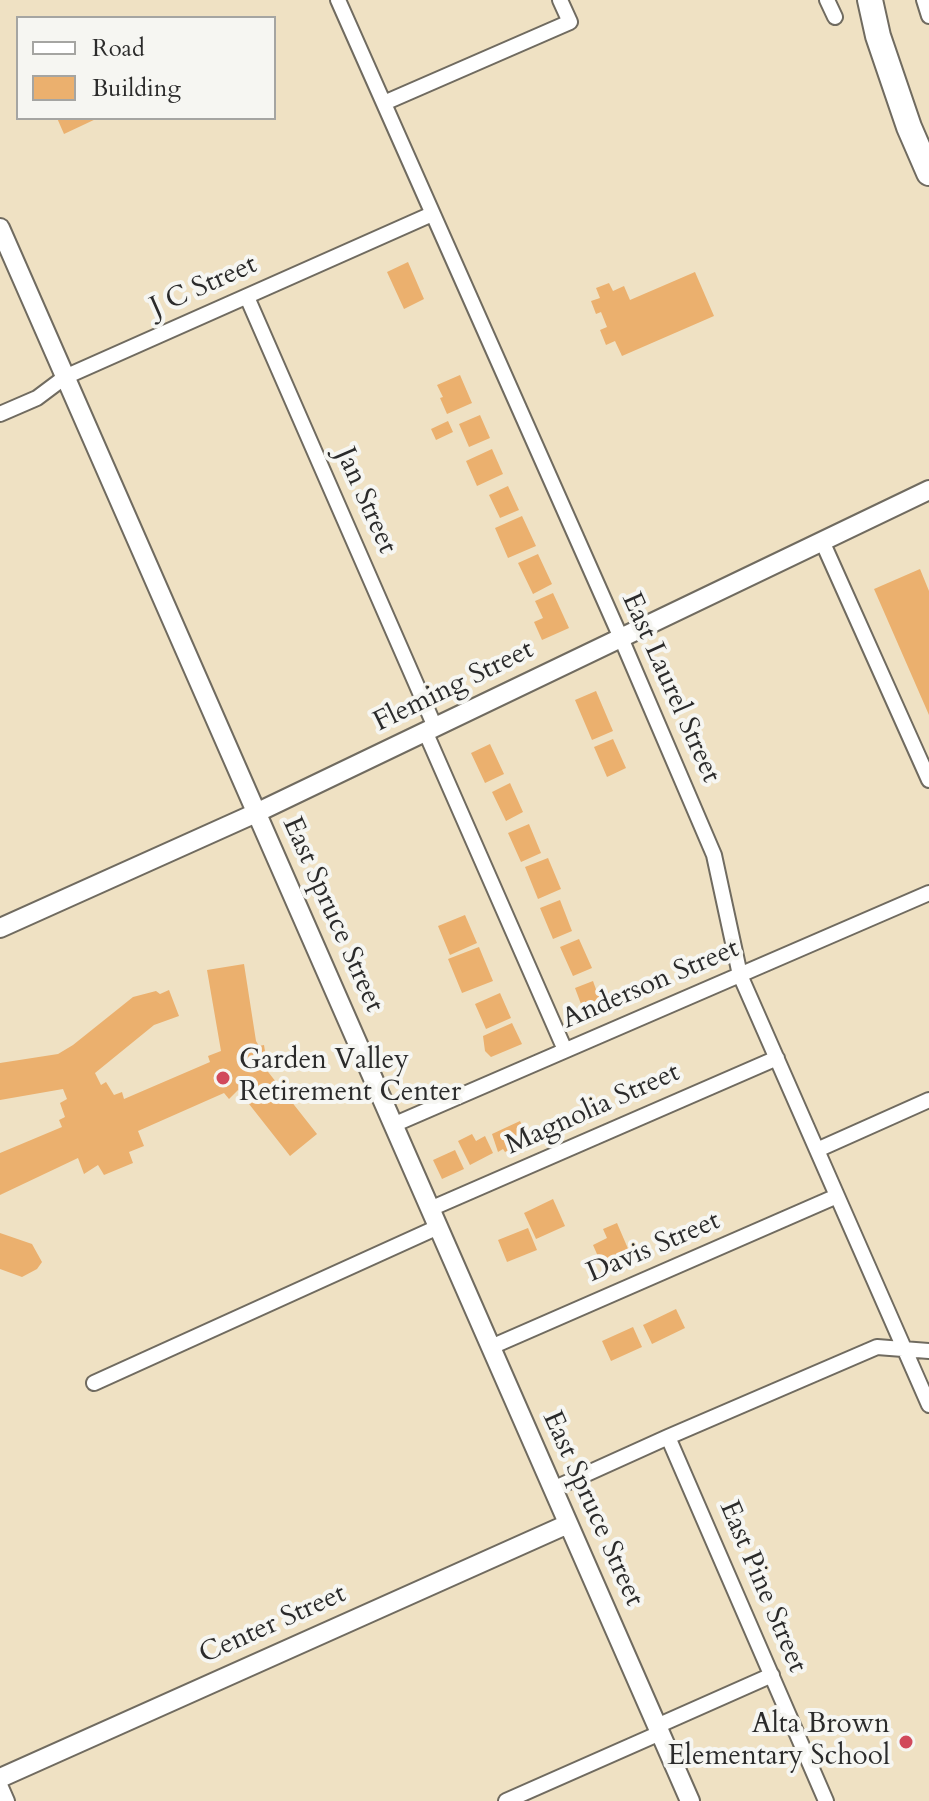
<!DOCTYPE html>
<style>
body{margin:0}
#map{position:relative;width:929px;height:1801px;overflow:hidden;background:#efe1c3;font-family:Cardo,serif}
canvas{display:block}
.legend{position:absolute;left:16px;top:16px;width:260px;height:104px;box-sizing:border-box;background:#f6f6f2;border:2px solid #a5a5a2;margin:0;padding:10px 14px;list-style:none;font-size:24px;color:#2b2b2b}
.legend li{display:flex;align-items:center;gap:16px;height:40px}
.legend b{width:40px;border:2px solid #a5a5a2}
</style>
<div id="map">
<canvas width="929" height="1801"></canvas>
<ul class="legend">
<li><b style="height:10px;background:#fff"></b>Road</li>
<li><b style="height:22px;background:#ebb06e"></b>Building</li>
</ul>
</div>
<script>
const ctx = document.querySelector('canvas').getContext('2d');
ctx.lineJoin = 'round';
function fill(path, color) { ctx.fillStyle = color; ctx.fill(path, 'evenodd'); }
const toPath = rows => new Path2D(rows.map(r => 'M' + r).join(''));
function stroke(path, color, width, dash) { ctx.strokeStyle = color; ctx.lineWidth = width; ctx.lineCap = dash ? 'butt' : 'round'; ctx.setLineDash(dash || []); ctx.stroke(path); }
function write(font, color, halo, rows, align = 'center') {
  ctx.font = font + ' Cardo,serif'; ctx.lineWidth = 8; ctx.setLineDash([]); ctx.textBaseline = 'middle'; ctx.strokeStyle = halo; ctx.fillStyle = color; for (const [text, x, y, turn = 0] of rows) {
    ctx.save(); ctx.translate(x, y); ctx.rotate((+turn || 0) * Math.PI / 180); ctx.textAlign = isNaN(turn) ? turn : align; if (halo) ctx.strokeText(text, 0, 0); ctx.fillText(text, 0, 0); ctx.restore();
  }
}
fill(toPath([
 [57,118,98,118,64,134],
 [408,262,424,299,404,309,387,272],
 [695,272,714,316,622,356,615,341,606,345,600,330,607,327,601,312,596,314,591,301,600,298,596,288,609,283,613,291,624,286,630,300],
 [460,375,472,403,447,414,440,398,443,397,437,385],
 [480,415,490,438,469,447,459,424],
 [448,421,453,432,436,440,431,429],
 [492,449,503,474,477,486,466,461],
 [508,486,519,510,500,518,489,495],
 [522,516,536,546,508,558,495,528],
 [538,554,552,584,533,594,518,563],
 [920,569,929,591,929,715,874,589],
 [553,593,569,628,542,640,534,622,543,618,535,601],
 [596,691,613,731,592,740,575,700],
 [613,739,626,768,607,777,594,747],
 [490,744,504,774,485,783,471,753],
 [510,783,523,812,506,821,492,792],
 [529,824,541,853,521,862,508,833],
 [548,858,561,889,538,899,525,867],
 [560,900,572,931,553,939,540,908],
 [465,915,477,943,450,955,438,926],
 [579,939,592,968,573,976,560,947],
 [479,947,493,981,462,993,448,959],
 [244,964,256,1041,259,1046,264,1045,267,1064,265,1068,317,1134,290,1156,238,1090,229,1099,224,1093,138,1131,144,1146,129,1152,133,1163,104,1175,98,1165,84,1174,78,1158,0,1195,0,1153,62,1127,59,1120,65,1117,60,1103,67,1099,63,1089,0,1100,0,1063,58,1054,73,1045,133,997,156,991,160,994,169,990,179,1016,154,1025,95,1073,101,1085,106,1082,114,1095,122,1092,124,1099,210,1062,208,1056,221,1051,207,970],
 [593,981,598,995,608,991,612,1001,604,1003,607,1012,587,1020,575,988],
 [500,993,511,1018,486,1029,475,1004],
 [512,1023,522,1044,491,1057,485,1051,483,1036],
 [520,1121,529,1141,505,1152,503,1149,498,1152,492,1134],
 [472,1134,476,1141,485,1136,493,1153,470,1165,458,1141],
 [455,1150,464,1169,442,1179,433,1160],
 [553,1199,565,1226,536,1239,524,1213],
 [617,1223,632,1258,604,1270,593,1245,607,1238,603,1229],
 [528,1228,537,1250,507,1262,498,1240],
 [0,1233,32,1244,42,1262,37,1269,22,1277,0,1269],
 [676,1309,685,1328,652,1344,643,1325],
 [633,1327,642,1347,611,1361,602,1341]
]), '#ebb06e');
const minor = toPath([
 [338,0,621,638,714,855,740,975,929,1405],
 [827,0,835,17],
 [924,0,929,16],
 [384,103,570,22,560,0],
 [247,297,435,727],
 [0,414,37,398,65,377,432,214],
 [822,541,929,780],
 [425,731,565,1050],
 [393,1125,929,893],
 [817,1150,929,1100],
 [430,1209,777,1058],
 [491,1347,837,1196],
 [94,1383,438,1227],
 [668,1437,826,1801],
 [553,1489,668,1437,877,1347,929,1351],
 [657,1726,772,1675],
 [0,1785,7,1801],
 [506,1801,660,1733]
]);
const tertiary = toPath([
 [0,228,690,1801],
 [0,928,256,813,929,490],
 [0,1778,568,1524]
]);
const primary = toPath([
 [870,0,878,36,909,127,929,173]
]);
stroke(minor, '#706b60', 18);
stroke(tertiary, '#706b60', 22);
stroke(primary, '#706b60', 28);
stroke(minor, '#fff', 14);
stroke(tertiary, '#fff', 18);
stroke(primary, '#fff', 24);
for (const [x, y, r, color] of [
 [223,1078,8,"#d1495b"],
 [906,1742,8,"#d1495b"]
]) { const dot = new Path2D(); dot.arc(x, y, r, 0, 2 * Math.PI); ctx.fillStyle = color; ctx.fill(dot); stroke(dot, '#f6f6f2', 3); }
write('28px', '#2b2b2b', '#f6f6f2', [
 ["J C Street",204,287,-24],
 ["Jan Street",365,501,66],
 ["Fleming Street",454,687,-26],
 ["East Laurel Street",670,688,66],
 ["East Spruce Street",332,915,66],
 ["Anderson Street",651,985,-23],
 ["Magnolia Street",593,1110,-24],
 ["Davis Street",654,1248,-23],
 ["East Spruce Street",592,1509,66],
 ["East Pine Street",762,1587,67],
 ["Center Street",273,1625,-24]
]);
write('28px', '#2b2b2b', '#f6f6f2', [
 ["Garden Valley",239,1062],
 ["Retirement Center",239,1094],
 ["Alta Brown",890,1726,"right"],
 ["Elementary School",890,1758,"right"]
], 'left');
</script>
